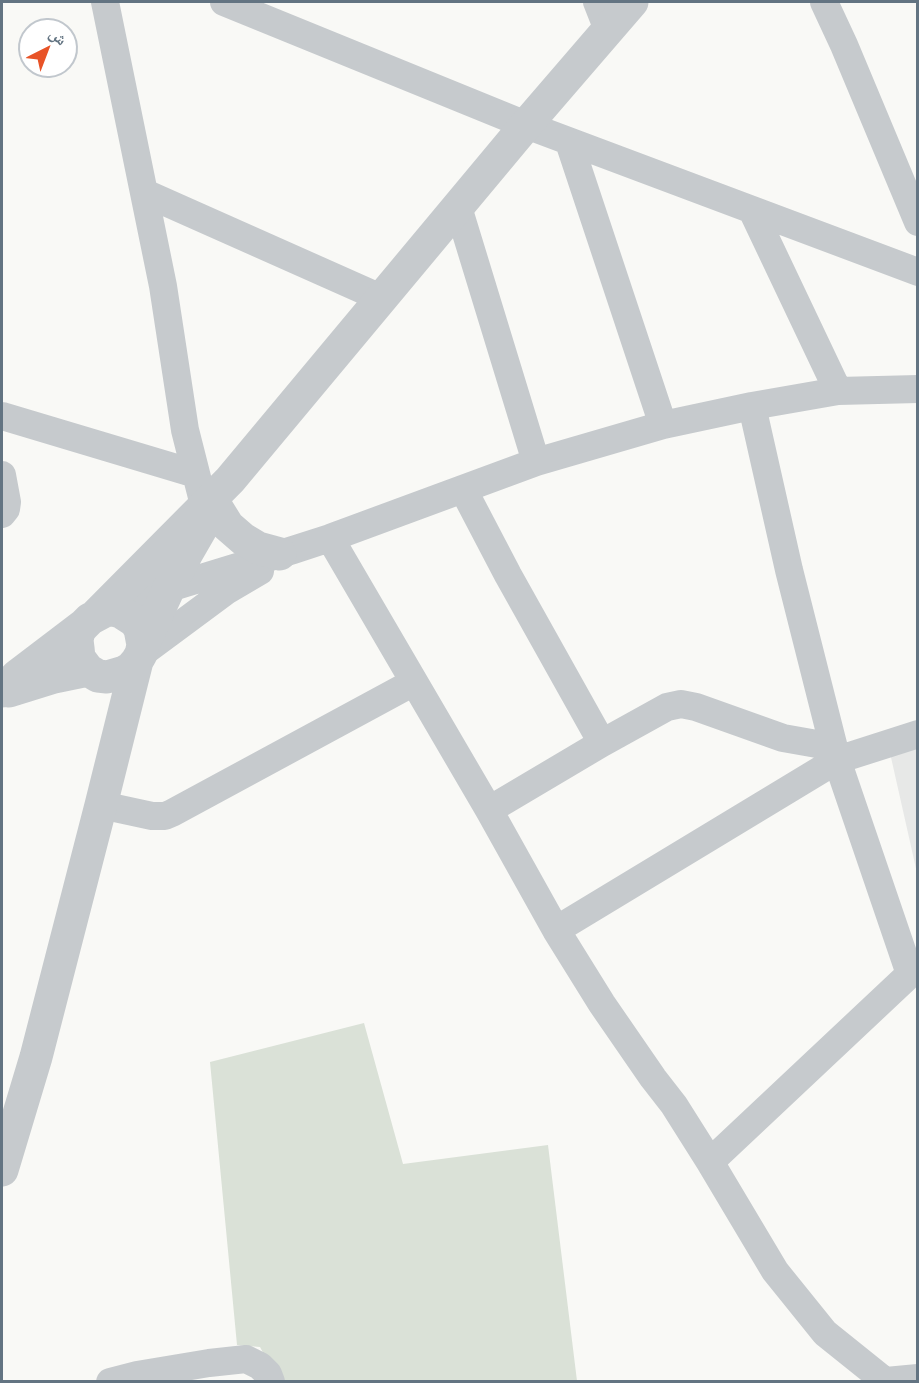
<!DOCTYPE html>
<meta charset="utf-8">
<style>
body{margin:0}
#map{position:relative;width:919px;height:1383px;overflow:hidden;background:#f9f9f6;font-family:"Golos Text","Noto Naskh Arabic",sans-serif}
canvas{display:block}
.frame{position:absolute;inset:0;border:3px solid #637482;pointer-events:none}
.north{position:absolute;left:18px;top:18px;width:60px;height:60px;box-sizing:border-box;background:#fff;border:2px solid #c1c7cd;border-radius:50%;rotate:42deg;font-size:16px;font-weight:700;line-height:24px;text-align:center;color:#637482}
.north::after{content:'';display:block;margin:auto;width:21px;height:27px;background:#e85327;clip-path:polygon(50% 0,100% 100%,50% 72%,0 100%)}
</style>
<div id="map">
<canvas width="919" height="1383"></canvas>
<div class="frame"></div>
<div class="north">ش</div>
</div>
<script>
const ctx = document.querySelector('canvas').getContext('2d');
ctx.lineJoin = 'round';
function fill(path, color) { ctx.fillStyle = color; ctx.fill(path, 'evenodd'); }
const toPath = rows => new Path2D(rows.map(r => 'M' + r).join(''));
function stroke(path, color, width, dash) { ctx.strokeStyle = color; ctx.lineWidth = width; ctx.lineCap = dash ? 'butt' : 'round'; ctx.setLineDash(dash || []); ctx.stroke(path); }
fill(toPath([
 [917,734,917,873,888,744]
]), '#e7e8e7');
fill(toPath([
 [364,1023,403,1164,548,1145,577,1381,278,1381,260,1347,237,1345,210,1062]
]), '#dae1d7');
stroke(toPath([
 [105,2,163,286,185,430,204,505,209,515],
 [224,2,526,125,918,272],
 [597,2,608,30],
 [824,2,844,45,918,222],
 [569,142,663,425],
 [145,193,381,298],
 [458,207,536,462],
 [752,210,838,391],
 [752,406,789,570,837,760,910,974],
 [2,416,196,474],
 [2,475,7,502,6,509,2,514],
 [463,489,508,575,602,743],
 [330,538,489,810,556,930,602,1004,653,1078,674,1105,710,1162,775,1271,825,1333,886,1382],
 [113,610,169,588,293,550,330,538,536,462,663,425,752,406,838,391,918,389],
 [141,654,226,591,260,571],
 [101,805,152,816,165,816,172,813,414,682],
 [489,810,602,743,667,707,681,704,696,707,783,738,834,747],
 [556,930,837,760,918,734],
 [710,1162,910,974,918,973],
 [886,1381,918,1378],
 [110,1382,137,1375,209,1363,246,1359,260,1366,268,1374,271,1382]
]), '#c6cacd', 28);
stroke(toPath([
 [215,505,228,526,243,539,258,548,280,554],
 [97,614,230,480,526,125,632,2],
 [143,645,169,588,187,553,206,520],
 [2,691,17,676,84,625,90,619,105,611,113,610,121,612,135,621,140,629,143,645,141,654,137,661,131,668,124,672,107,677,98,676,88,670,79,658,78,648,77,640,79,631,84,625],
 [9,691,54,677,88,670],
 [2,1170,36,1057,101,805,137,661]
]), '#c6cacd', 33);
</script>
